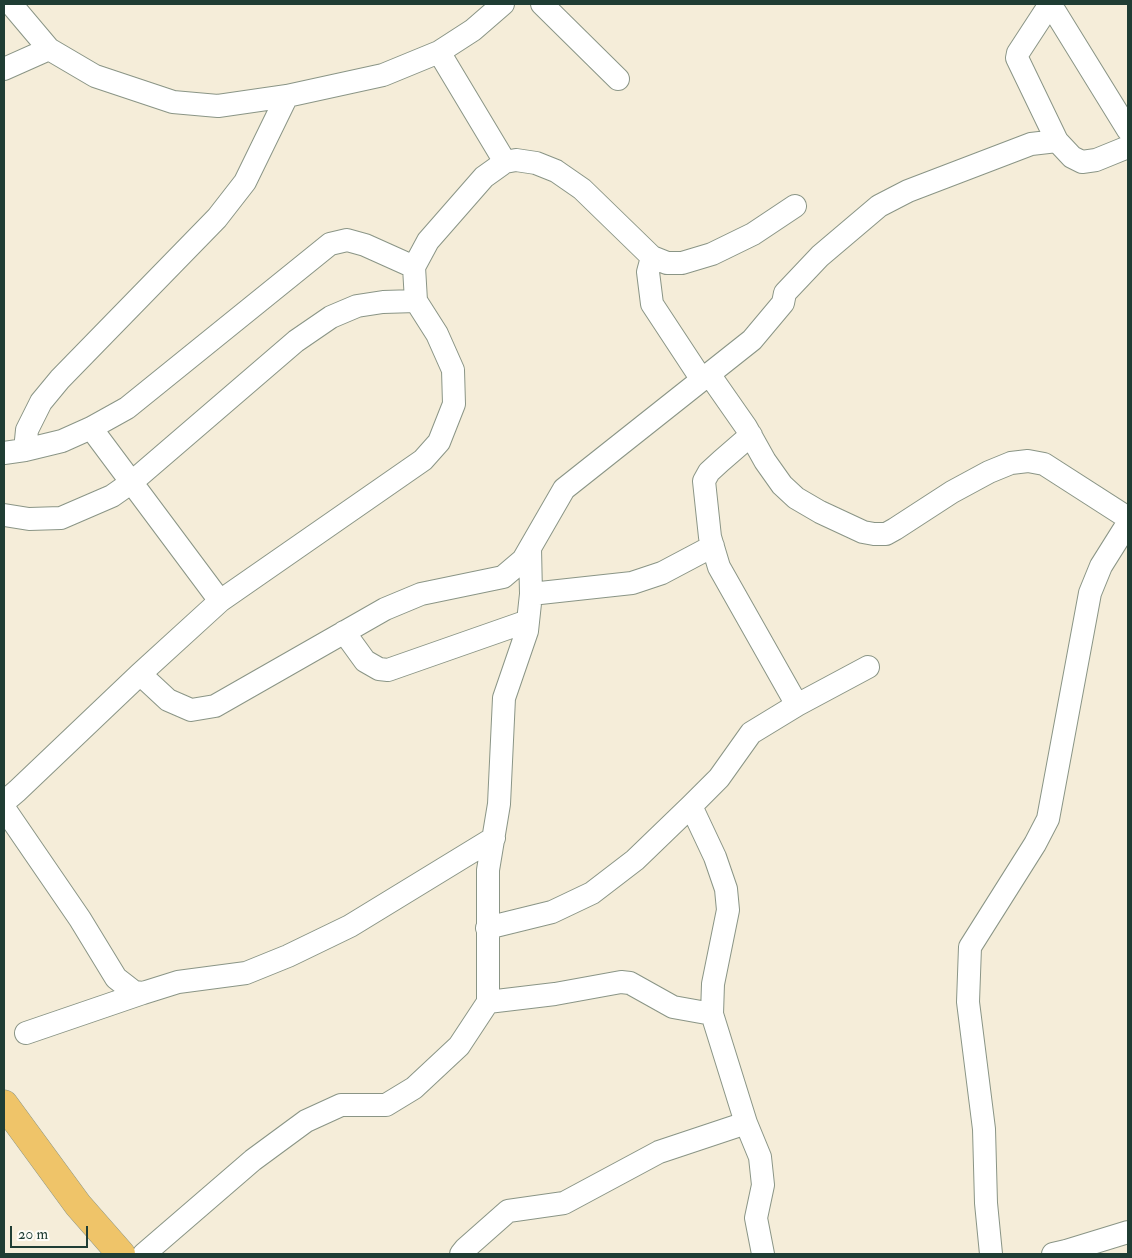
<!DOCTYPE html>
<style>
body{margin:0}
#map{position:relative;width:1132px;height:1258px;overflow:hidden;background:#f5edd9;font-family:"IM FELL Double Pica",serif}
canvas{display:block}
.frame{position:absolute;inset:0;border:5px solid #1f3d34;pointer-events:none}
.scale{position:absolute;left:10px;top:1226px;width:78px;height:22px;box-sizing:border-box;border:2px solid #1f3d34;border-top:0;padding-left:6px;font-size:15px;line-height:18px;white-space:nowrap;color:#1f3d34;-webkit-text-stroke:4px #fdfcf7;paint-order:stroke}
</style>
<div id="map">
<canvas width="1132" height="1258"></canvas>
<div class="frame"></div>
<div class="scale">20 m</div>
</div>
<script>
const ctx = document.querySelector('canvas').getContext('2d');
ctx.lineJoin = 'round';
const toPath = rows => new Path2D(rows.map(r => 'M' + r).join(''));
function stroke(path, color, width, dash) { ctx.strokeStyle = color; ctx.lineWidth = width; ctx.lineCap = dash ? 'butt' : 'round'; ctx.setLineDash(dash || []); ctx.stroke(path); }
const minor = toPath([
 [11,4,49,49,95,76,173,102,218,106,287,96,383,75,439,52,473,30,503,4],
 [542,4,618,79],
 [1050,4,1018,53,1017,58,1057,141],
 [1051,4,1054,10,1128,130],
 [439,52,505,162],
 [4,69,49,49],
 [652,257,648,272,652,304,702,380],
 [709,374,746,427,765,461,782,485,796,498,820,512,863,532,874,534,886,534,895,529,952,492,989,472,1011,463,1028,461,1044,464,1128,518],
 [91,428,220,601],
 [751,435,721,461,709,472,704,481,710,537,719,567,797,705],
 [25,450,27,430,41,402,60,379,217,218,245,182,287,96],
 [4,453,25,450,62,441,91,428,127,408,330,244,347,240,365,245,414,267],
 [4,515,29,519,61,518,112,496,132,482,296,341,331,317,357,306,383,302,416,301],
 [531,594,632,583,662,573,713,546],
 [344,632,365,661,379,669,388,670,528,621],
 [140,674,168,700,191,710,215,706,385,609,421,594,503,577,523,560,564,489,752,340,783,303,785,293,820,256,879,206,908,191,1031,144,1057,141,1072,157,1082,162,1096,160,1128,147],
 [4,802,17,791,140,674,220,601,423,460,439,442,454,404,453,370,437,334,416,301,414,267,428,241,484,177,505,162,516,160,536,163,556,171,582,189,652,257,667,263,682,263,712,254,753,234,795,206],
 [691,806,715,857,726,889,728,910,713,984,712,1014,746,1123,760,1157,763,1185,756,1218,763,1254],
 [4,808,80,919,116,978,134,992,143,993,178,982,246,973,288,956,350,926,494,838],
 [487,928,552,912,592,893,635,860,691,806,719,778,751,733,797,705,868,667],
 [488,1002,555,994,621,982,630,983,673,1007,712,1014],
 [26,1033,143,993],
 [144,1254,253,1160,306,1121,341,1105,386,1105,414,1088,459,1046,488,1002,488,870,499,804,504,698,527,631,531,594,530,548],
 [461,1254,465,1249,508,1211,564,1203,659,1152,746,1123],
 [991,1254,986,1203,984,1129,968,1002,970,947,1035,844,1048,819,1090,593,1101,566,1128,523],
 [1053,1254,1066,1251,1128,1232]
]);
const primary = toPath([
 [4,1104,78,1205,121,1254]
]);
stroke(minor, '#8a9586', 24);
stroke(primary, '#8a9586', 29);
stroke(minor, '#fff', 22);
stroke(primary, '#efc469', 28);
</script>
